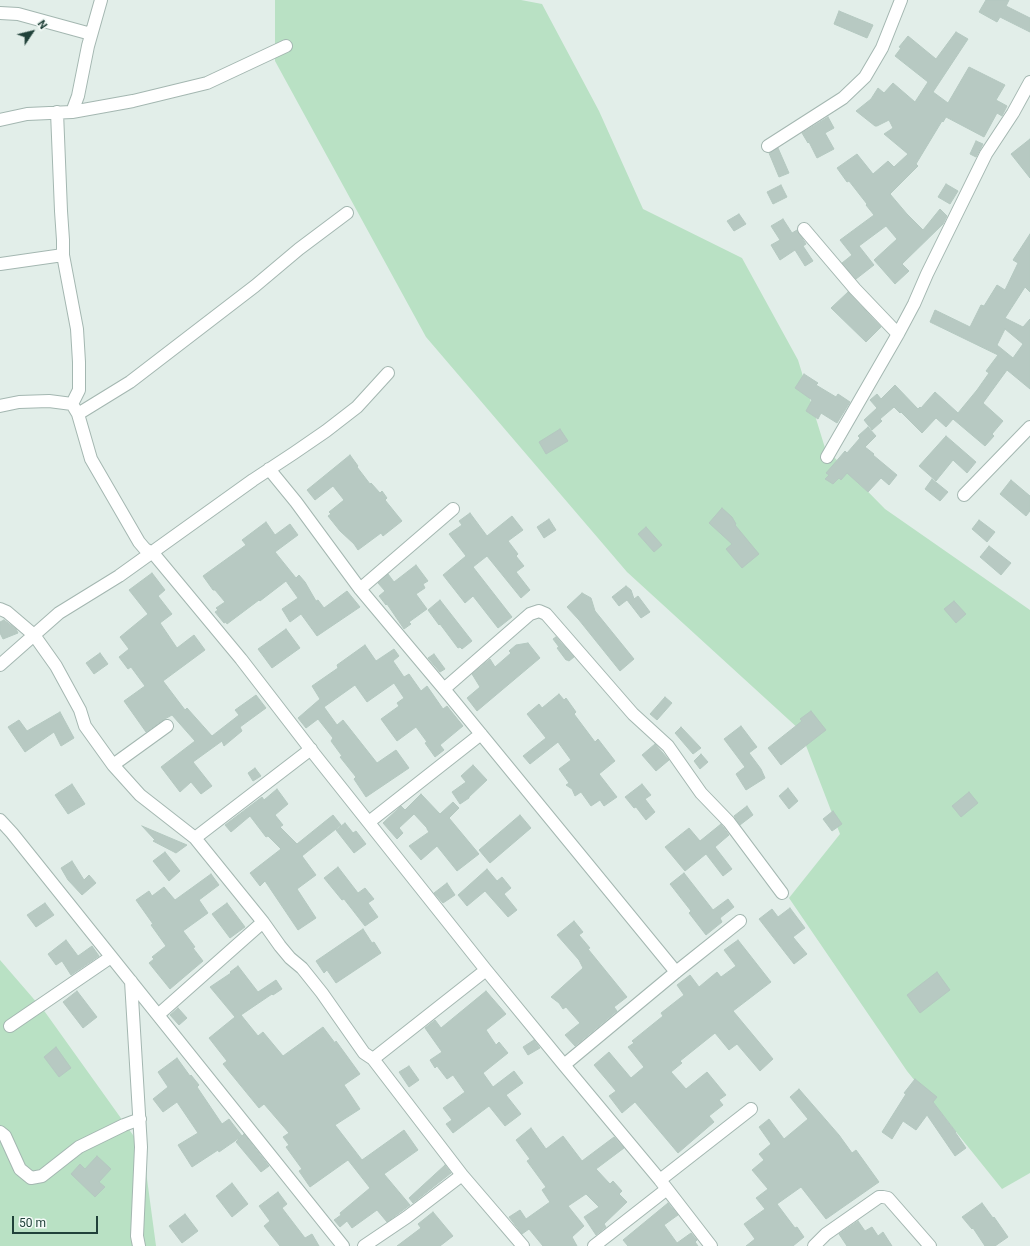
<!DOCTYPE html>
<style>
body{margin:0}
#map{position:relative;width:1030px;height:1246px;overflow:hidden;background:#e2eee9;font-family:Roboto,sans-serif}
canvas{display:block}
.north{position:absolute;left:12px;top:12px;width:40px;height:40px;-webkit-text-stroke:3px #f3faf7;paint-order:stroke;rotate:55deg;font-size:11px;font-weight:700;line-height:16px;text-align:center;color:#204139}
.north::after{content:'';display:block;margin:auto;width:14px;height:18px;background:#204139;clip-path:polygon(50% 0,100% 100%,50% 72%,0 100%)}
.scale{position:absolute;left:12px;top:1216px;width:86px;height:18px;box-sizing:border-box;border:2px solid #204139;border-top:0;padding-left:5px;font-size:12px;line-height:14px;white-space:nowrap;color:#204139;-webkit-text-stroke:3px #f3faf7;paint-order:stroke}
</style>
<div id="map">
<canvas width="1030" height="1246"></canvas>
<div class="north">N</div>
<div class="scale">50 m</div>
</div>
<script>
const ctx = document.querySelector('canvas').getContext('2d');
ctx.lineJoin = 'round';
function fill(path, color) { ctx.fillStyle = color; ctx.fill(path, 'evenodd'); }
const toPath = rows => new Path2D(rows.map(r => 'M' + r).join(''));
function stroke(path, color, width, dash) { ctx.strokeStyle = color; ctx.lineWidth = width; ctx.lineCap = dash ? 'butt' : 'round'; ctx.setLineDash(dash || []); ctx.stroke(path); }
fill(toPath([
 [275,0,521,0,542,4,599,111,643,209,742,258,798,360,825,448,885,509,1030,610,1030,1173,1002,1189,907,1071,789,898,840,834,800,730,627,572,426,337,275,61],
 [0,960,45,1012,143,1149,156,1246,0,1246]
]), '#b9e1c4');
const building = toPath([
 [986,0,1009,0,1006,6,1030,18,1030,32,1000,17,997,22,979,12,986,0],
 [839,11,873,25,867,38,834,24,839,11],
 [956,32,968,39,933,92,948,103,969,67,1005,85,996,100,1007,106,1002,116,997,113,984,137,946,117,943,122,942,121,916,164,918,166,890,194,907,214,923,230,940,209,947,216,943,224,902,264,909,271,895,284,874,260,897,239,886,226,859,246,874,265,856,279,842,263,852,255,840,240,874,215,866,205,867,204,849,181,847,182,837,168,857,154,873,174,888,161,894,167,908,154,884,134,893,128,889,120,877,126,875,126,856,111,871,99,878,88,884,93,893,83,915,102,928,82,895,56,901,48,899,47,908,36,936,59,956,32],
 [828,117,834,128,825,133,834,149,817,158,809,142,808,143,802,133,828,117],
 [1030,139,1030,178,1011,154,1030,139],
 [976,141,983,144,976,157,970,154,976,141],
 [778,148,789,173,779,177,769,153,778,148],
 [946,184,958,191,950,204,938,197,946,184],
 [781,185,787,197,773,204,767,192,781,185],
 [739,214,746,224,734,231,727,221,739,214],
 [783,219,792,233,797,230,806,244,803,246,813,261,805,266,795,250,780,260,771,245,780,240,771,226,783,219],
 [1030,234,1030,292,1025,287,1005,318,1023,327,1030,319,1030,389,1007,370,983,403,1003,421,992,434,994,436,985,446,953,419,946,427,936,418,922,433,901,412,900,413,894,407,880,419,882,421,872,430,864,420,877,408,870,400,877,394,881,399,895,385,918,409,920,407,921,408,935,392,958,413,977,390,989,373,986,371,998,355,930,322,935,310,970,327,981,305,984,306,997,285,1005,290,1018,263,1013,260,1030,234],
 [1005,329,1023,344,1013,358,997,345,1005,329],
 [848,292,881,327,866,342,831,308,848,292],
 [804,374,818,383,816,385,836,397,838,394,850,402,837,423,821,413,818,419,806,411,812,400,795,388,804,374],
 [868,427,876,436,865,447,874,454,873,455,897,475,889,485,881,478,868,492,847,473,841,480,839,478,833,484,825,479,829,475,826,473,833,465,845,451,847,453,860,438,858,436,868,427],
 [560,429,568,441,546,454,539,442,560,429],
 [946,436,976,462,967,473,953,460,936,481,919,466,946,436],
 [350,455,358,466,357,467,370,484,371,483,380,493,382,491,387,498,385,500,402,521,383,536,381,533,358,550,354,544,340,531,328,516,331,514,329,512,344,500,333,486,315,500,307,490,350,455],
 [932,479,948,492,940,501,925,489,932,479],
 [1011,480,1030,496,1030,511,1026,516,1000,494,1011,480],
 [722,508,732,517,736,524,735,525,759,554,742,568,726,549,732,544,709,523,722,508],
 [470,513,487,536,512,516,523,530,508,541,518,554,516,556,524,566,516,572,530,590,521,598,487,556,473,567,512,617,498,628,473,596,465,603,443,575,466,556,449,534,462,525,459,521,470,513],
 [549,519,556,530,544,538,537,527,549,519],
 [979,520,995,532,987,542,972,529,979,520],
 [266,522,275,535,290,524,298,535,275,552,296,578,299,575,305,582,316,601,318,600,324,608,347,591,360,607,317,636,301,614,290,622,282,609,298,598,286,581,260,601,259,600,227,624,226,622,224,623,215,612,218,610,216,608,225,602,215,590,213,590,203,576,246,545,242,540,266,522],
 [646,527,662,545,654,552,638,534,646,527],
 [989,546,1011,563,1001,575,980,557,989,546],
 [416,565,428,581,423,584,425,588,416,594,427,609,409,622,411,624,404,629,387,604,386,605,379,596,385,591,378,583,388,574,394,582,416,565],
 [152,573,165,590,158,596,172,614,160,623,177,648,194,635,205,650,163,681,185,710,187,708,212,736,239,715,235,710,256,695,266,708,240,727,242,731,224,746,222,741,193,762,212,786,201,794,191,782,180,792,161,767,195,741,172,715,163,720,146,732,124,701,145,686,131,667,128,669,119,657,129,649,120,637,148,614,129,590,152,573],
 [626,586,631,590,634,599,638,596,650,612,641,618,627,600,619,606,612,597,626,586],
 [582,593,591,598,595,611,634,659,620,671,579,620,567,607,582,593],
 [440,600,472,641,462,649,460,647,458,648,440,624,439,625,428,610,440,600],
 [954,601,966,614,956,623,944,609,954,601],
 [4,620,16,629,18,633,3,639,0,633,0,622,4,620],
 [286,629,300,648,272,668,258,649,286,629],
 [556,637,574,657,569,661,567,660,566,660,557,648,559,647,553,639,556,637],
 [528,643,540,658,477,711,467,698,480,687,472,674,490,659,495,667,511,653,509,651,516,645,528,643],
 [365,645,376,661,394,649,399,656,393,661,404,677,409,674,421,691,427,686,443,709,447,706,463,726,440,745,444,750,435,757,425,743,427,742,416,727,397,741,381,719,399,706,397,703,404,698,394,683,367,702,355,685,324,707,337,725,343,720,377,763,396,750,409,768,366,797,354,779,356,777,340,757,342,756,331,741,333,738,318,719,306,728,298,718,320,699,312,686,338,668,337,665,365,645],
 [100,653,108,664,94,674,86,663,100,653],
 [434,654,445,669,440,672,428,658,434,654],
 [559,694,564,700,566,698,576,712,574,714,595,742,598,739,615,761,599,774,617,797,604,806,600,800,591,806,581,792,575,796,572,789,566,785,569,783,559,769,571,760,558,742,530,764,523,756,546,738,527,714,539,704,542,708,559,694],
 [665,697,672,703,657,720,650,714,665,697],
 [811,711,826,730,781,765,768,748,802,721,800,719,811,711],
 [60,712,74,738,61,746,54,732,25,752,8,727,19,720,27,731,60,712],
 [741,726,757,747,749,753,761,769,765,778,746,790,736,774,745,767,724,739,741,726],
 [681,727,701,748,693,754,675,733,681,727],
 [655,744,669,760,656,771,642,755,655,744],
 [701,754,708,762,700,769,694,761,701,754],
 [473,765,487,780,469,797,469,798,460,804,452,792,466,782,461,776,473,765],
 [255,768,261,776,253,781,248,773,255,768],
 [72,784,85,804,68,814,55,795,72,784],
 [642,784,651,795,645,799,655,812,646,820,636,807,634,808,625,797,642,784],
 [788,788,798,801,789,809,779,796,788,788],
 [277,789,288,804,275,815,283,825,280,827,297,844,333,815,341,825,302,856,316,875,297,889,316,918,298,930,265,881,260,886,250,873,281,849,268,836,266,837,250,816,231,832,225,825,262,797,264,800,277,789],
 [969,792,978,803,961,817,952,806,969,792],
 [421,794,440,814,453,802,459,808,449,818,479,854,457,871,437,846,421,860,409,846,429,832,427,829,427,828,414,814,399,828,403,833,397,839,383,823,401,806,405,810,421,794],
 [747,806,753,815,740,825,734,816,747,806],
 [833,811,842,824,832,831,823,819,833,811],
 [520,815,531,828,490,863,479,850,520,815],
 [345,823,353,833,356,831,366,844,354,853,336,830,345,823],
 [721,824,729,835,715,847,732,869,723,876,706,854,685,871,665,847,689,828,700,841,721,824],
 [142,826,187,845,176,853,153,841,155,840,142,826],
 [165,852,180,871,169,881,153,861,165,852],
 [72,861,84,880,89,875,96,883,82,895,68,880,61,868,72,861],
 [338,867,358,893,365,888,374,899,368,903,378,917,365,926,344,899,342,900,324,878,338,867],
 [487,869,497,881,502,877,511,888,504,894,517,910,508,917,485,891,467,906,458,895,487,869],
 [684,873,713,910,728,899,734,907,720,918,722,922,706,935,689,913,691,911,670,884,684,873],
 [211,874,219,885,199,900,208,913,183,931,195,947,193,948,203,961,170,989,149,963,154,959,152,957,166,946,151,925,153,924,136,900,149,891,152,896,164,887,175,900,211,874],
 [447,883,455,895,443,903,434,893,447,883],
 [45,903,54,915,36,927,27,915,45,903],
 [227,903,245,927,230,938,212,914,227,903],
 [790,908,805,928,793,937,807,954,794,964,759,919,772,909,778,917,790,908],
 [574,921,583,932,579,935,590,948,588,949,627,997,614,1007,617,1011,575,1046,565,1035,580,1023,566,1007,563,1009,559,1003,551,997,583,968,579,960,557,935,574,921],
 [363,929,372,943,374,942,381,953,336,983,327,970,324,973,316,961,363,929],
 [66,940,78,956,92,946,99,956,71,975,62,961,56,965,48,954,66,940],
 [738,940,771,982,733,1011,773,1059,760,1071,737,1044,729,1050,715,1033,680,1061,682,1063,671,1072,686,1089,707,1072,726,1095,719,1100,723,1105,709,1116,714,1122,678,1153,635,1102,622,1113,609,1096,616,1091,594,1065,609,1052,631,1078,644,1067,628,1047,634,1043,632,1041,663,1016,661,1013,684,995,677,985,690,975,699,987,717,972,721,977,736,966,724,950,738,940],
 [238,966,258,992,276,980,282,989,273,995,272,994,241,1015,258,1036,263,1032,283,1056,323,1027,335,1043,336,1041,360,1074,344,1085,360,1109,335,1125,362,1160,404,1130,418,1150,384,1174,410,1205,387,1222,377,1210,352,1228,347,1221,340,1227,334,1220,341,1215,340,1213,370,1188,348,1160,310,1187,299,1171,302,1169,286,1147,289,1145,283,1137,289,1133,264,1104,259,1108,223,1064,227,1061,209,1038,235,1017,210,987,231,973,230,972,238,966],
 [937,972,950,990,920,1013,907,995,937,972],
 [77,991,97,1017,83,1028,63,1002,77,991],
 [486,991,506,1014,486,1030,496,1045,499,1042,508,1053,483,1073,493,1087,514,1071,523,1083,506,1095,521,1114,505,1126,489,1106,453,1133,446,1124,452,1120,443,1108,465,1092,453,1075,447,1079,437,1066,435,1068,430,1060,442,1052,425,1028,435,1020,441,1028,486,991],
 [178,1008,187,1018,179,1025,170,1015,178,1008],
 [534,1040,540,1048,528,1055,523,1047,534,1040],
 [56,1047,71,1068,59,1077,44,1057,56,1047],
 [177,1058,190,1076,191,1075,199,1085,197,1087,222,1124,229,1119,242,1136,219,1152,218,1150,192,1167,178,1145,198,1133,177,1102,163,1112,153,1099,168,1087,158,1072,177,1058],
 [409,1066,419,1080,409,1087,399,1072,409,1066],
 [915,1079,937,1097,933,1102,956,1132,955,1132,966,1148,955,1156,927,1115,916,1130,903,1121,892,1139,882,1132,906,1094,904,1093,915,1079],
 [799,1089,839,1135,852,1153,856,1150,879,1182,826,1219,801,1187,777,1204,795,1228,797,1227,804,1237,793,1246,746,1246,755,1239,744,1224,765,1209,756,1198,768,1189,752,1170,764,1160,759,1154,771,1144,759,1127,769,1119,784,1139,808,1119,790,1097,799,1089],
 [531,1128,546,1149,563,1136,582,1161,614,1137,624,1148,596,1169,610,1184,613,1181,622,1191,619,1194,627,1202,604,1224,606,1227,596,1235,584,1217,599,1207,586,1194,568,1206,584,1226,572,1237,577,1246,543,1246,529,1229,522,1234,509,1217,520,1210,526,1219,550,1202,542,1190,546,1187,527,1161,530,1159,516,1140,531,1128],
 [244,1134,269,1166,261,1172,236,1142,244,1134],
 [97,1156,111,1169,99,1182,105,1187,95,1197,71,1174,80,1164,85,1169,97,1156],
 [445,1165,451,1173,413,1203,409,1198,445,1165],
 [232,1183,248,1204,232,1217,216,1196,232,1183],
 [278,1192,287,1204,282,1208,305,1238,312,1234,319,1246,280,1246,264,1226,270,1221,259,1206,278,1192],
 [668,1203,678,1215,664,1225,677,1243,691,1233,697,1240,695,1242,698,1246,628,1246,623,1240,668,1203],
 [982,1203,993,1218,994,1217,1008,1237,995,1246,985,1246,973,1228,972,1229,962,1217,982,1203],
 [433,1212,453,1236,440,1246,397,1246,421,1228,418,1224,433,1212],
 [185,1214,198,1231,182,1243,169,1226,185,1214],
 [858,1221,865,1231,872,1227,878,1236,883,1232,892,1246,847,1246,839,1234,858,1221]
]);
fill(building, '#b7c9c2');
stroke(building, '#b4c8c0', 1);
const minor = toPath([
 [0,13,18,14,91,34],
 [57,112,61,211,63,240,63,255,77,329,79,362,79,390,72,404],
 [72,112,78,96,88,46,101,0],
 [0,120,27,114,72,112,133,101,207,83,286,46],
 [768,146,843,98,865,77,882,48,901,0],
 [804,229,855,289,898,334],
 [0,264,63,255],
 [0,406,19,402,49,401,72,404,78,414,91,459,139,542,145,549,153,553,241,659,315,755,486,970,564,1065,660,1180,711,1246],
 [78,414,130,382,255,286,299,249,347,213],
 [827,457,898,334,914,304,927,274,986,154,1013,113,1030,82],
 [269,469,296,502,360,589,444,689,676,972],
 [964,495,1030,427],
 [360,589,453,509],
 [0,609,7,612,34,635,56,666,80,710,85,726,113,765,140,795,195,838,263,922,280,946,290,958,302,968,322,993,364,1053,373,1059,462,1175,523,1246],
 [0,665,59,613,119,576,253,480,294,453,326,431,357,407,388,373],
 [444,689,530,614,539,611,546,614,633,714,668,746,701,793,729,822,782,893],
 [113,765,167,726],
 [0,820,12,833,343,1246],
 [369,822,481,734],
 [195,838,311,749],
 [131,981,141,1147,137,1236,139,1246],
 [158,1015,263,922],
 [10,1026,111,957],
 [373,1059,486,970],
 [564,1065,676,972,740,921],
 [0,1132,5,1136,20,1169,31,1178,42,1176,79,1147,124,1125,140,1119],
 [660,1180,751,1109],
 [364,1246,407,1217,462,1175],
 [594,1246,667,1189],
 [814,1246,826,1234,879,1197,883,1197,888,1198,930,1246]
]);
stroke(minor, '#a4b7b1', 14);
stroke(minor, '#fff', 12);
</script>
